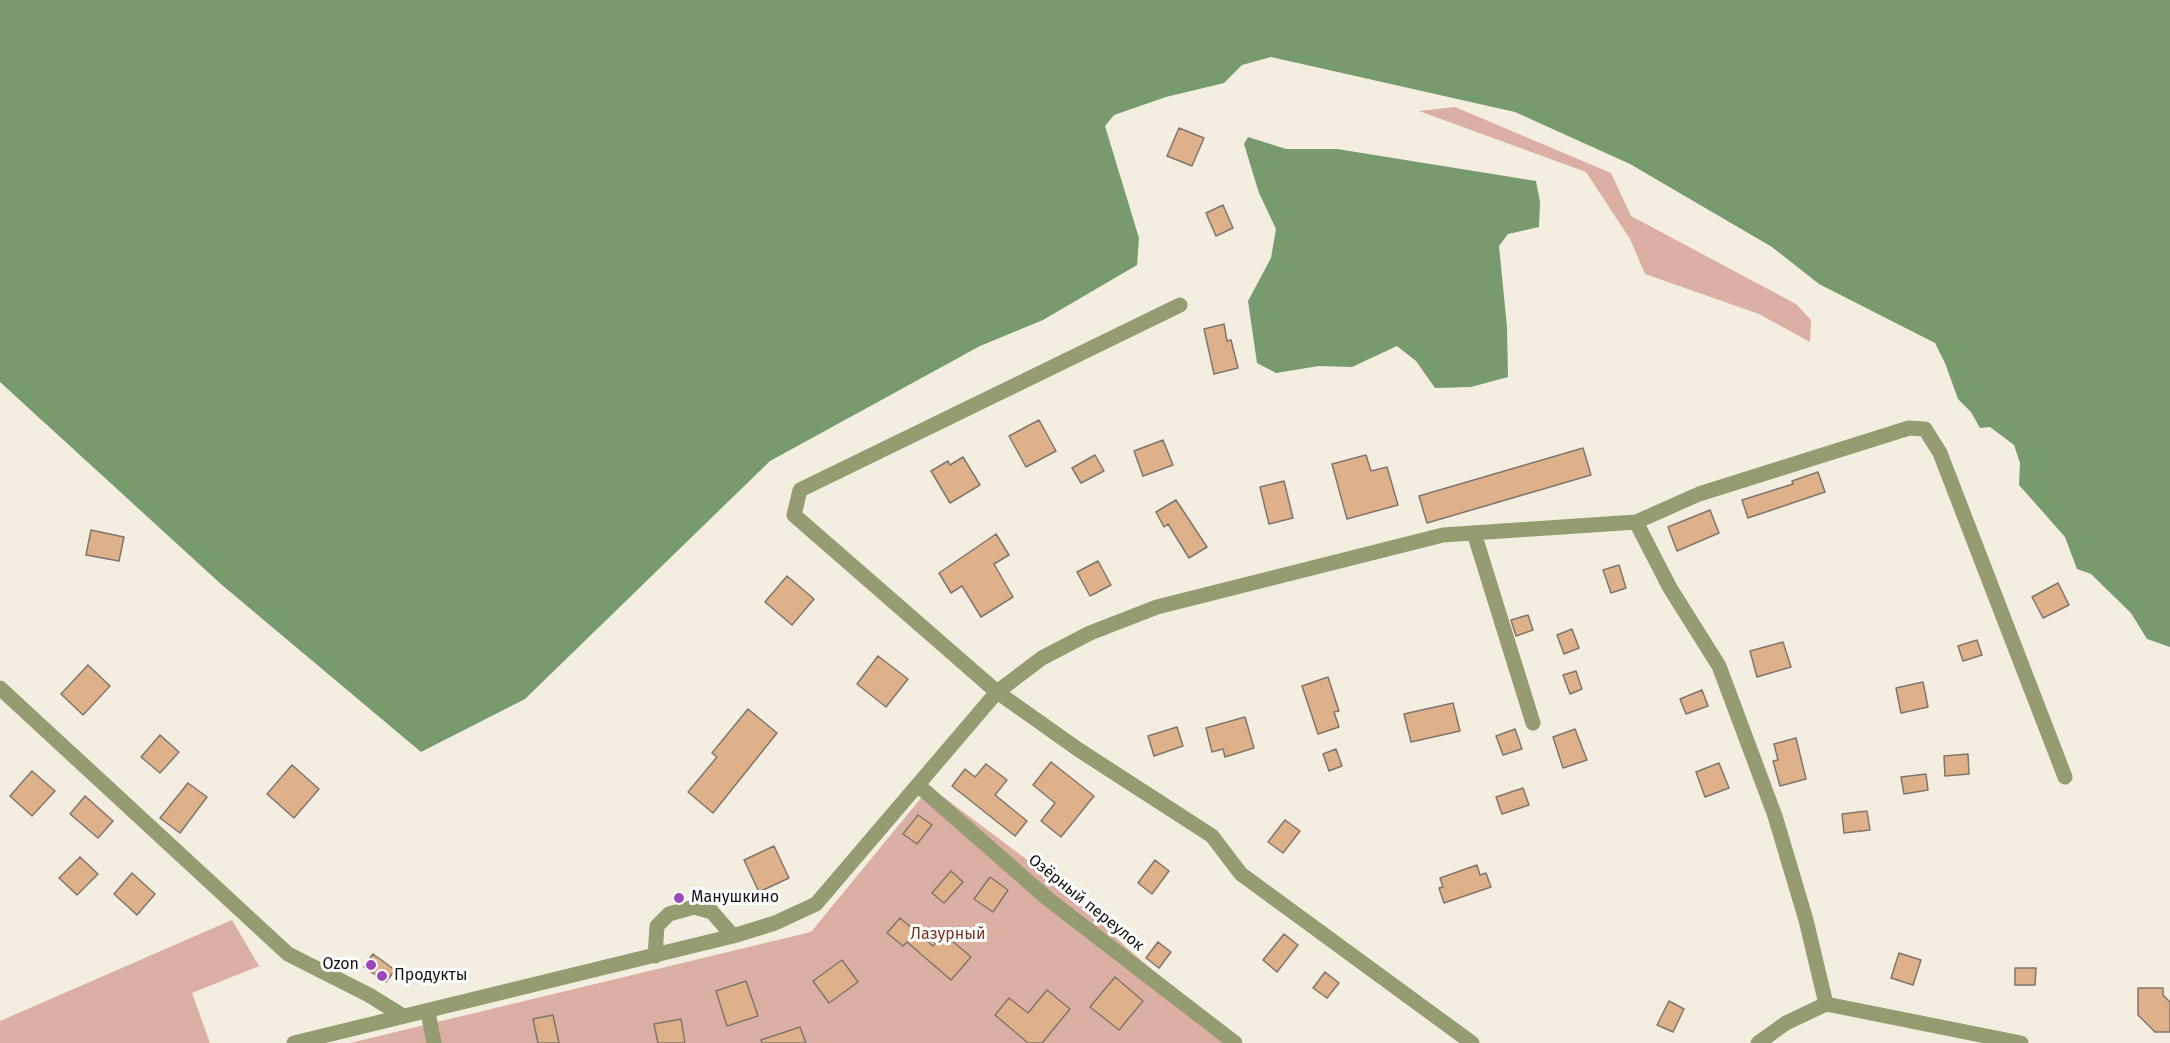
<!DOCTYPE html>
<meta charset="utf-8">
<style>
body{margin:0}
canvas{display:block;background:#f3eee0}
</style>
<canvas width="2170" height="1043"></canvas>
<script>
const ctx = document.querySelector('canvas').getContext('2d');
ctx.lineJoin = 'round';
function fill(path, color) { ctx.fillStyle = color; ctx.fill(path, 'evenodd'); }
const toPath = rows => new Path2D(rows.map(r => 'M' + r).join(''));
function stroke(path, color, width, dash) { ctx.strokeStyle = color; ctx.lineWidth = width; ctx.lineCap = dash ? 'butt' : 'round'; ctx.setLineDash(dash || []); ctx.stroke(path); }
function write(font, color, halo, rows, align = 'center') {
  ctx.font = font + ' "Fira Sans",sans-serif'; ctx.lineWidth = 6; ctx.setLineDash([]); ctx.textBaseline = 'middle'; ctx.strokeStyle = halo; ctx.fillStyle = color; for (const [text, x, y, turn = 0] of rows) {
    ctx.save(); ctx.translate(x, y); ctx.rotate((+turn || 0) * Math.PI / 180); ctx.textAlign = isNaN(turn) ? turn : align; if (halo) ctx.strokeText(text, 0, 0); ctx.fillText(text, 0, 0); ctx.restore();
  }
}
fill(toPath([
 [1455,107,1611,173,1631,216,1796,304,1811,320,1810,342,1759,314,1645,274,1630,239,1586,172,1419,111],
 [930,787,1058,883,1128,949,1238,1043,350,1043,811,932],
 [232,920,259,966,192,993,210,1043,0,1043,0,1021]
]), '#dbafa3');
fill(toPath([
 [0,0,2170,0,2170,647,2147,639,2131,613,2091,574,2077,569,2065,537,2019,485,2020,463,2014,445,1990,427,1980,428,1971,412,1958,399,1945,363,1935,343,1819,284,1772,247,1630,164,1515,112,1271,57,1242,65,1224,83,1166,97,1114,115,1105,126,1139,238,1137,265,1043,320,980,346,770,461,525,699,421,752,222,585,0,382],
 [1248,137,1286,149,1337,149,1536,181,1540,202,1539,227,1508,234,1499,246,1507,327,1508,377,1471,387,1435,388,1416,361,1397,346,1352,367,1319,366,1276,373,1257,363,1248,301,1271,258,1276,229,1259,193,1244,144]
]), '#779b6f');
const building = toPath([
 [1179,128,1204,138,1192,166,1167,156,1179,128],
 [1223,205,1233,228,1216,236,1206,213,1223,205],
 [1224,324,1227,341,1231,340,1238,368,1214,374,1204,329,1224,324],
 [1039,420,1056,451,1026,467,1009,436,1039,420],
 [1163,440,1173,465,1143,476,1134,451,1163,440],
 [1583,448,1591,475,1427,523,1419,496,1583,448],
 [1095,455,1104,471,1081,483,1072,468,1095,455],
 [1366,455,1371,471,1387,467,1398,505,1347,519,1332,464,1366,455],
 [963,457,980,485,950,503,931,471,948,461,950,465,963,457],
 [1818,472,1825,492,1748,518,1742,500,1793,484,1792,481,1818,472],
 [1284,481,1293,518,1269,524,1260,487,1284,481],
 [1176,500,1207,547,1189,558,1168,524,1164,527,1156,512,1176,500],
 [1710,510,1719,533,1677,551,1668,527,1710,510],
 [91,530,124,537,119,561,86,555,91,530],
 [996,534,1009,555,994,564,1013,597,981,617,962,586,951,593,939,573,996,534],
 [1098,561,1111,585,1090,596,1077,572,1098,561],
 [1619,565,1626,588,1611,593,1603,570,1619,565],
 [787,576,814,599,792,625,765,602,787,576],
 [2058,583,2069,605,2043,618,2032,597,2058,583],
 [1528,615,1533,630,1516,636,1511,620,1528,615],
 [1572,629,1579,648,1564,654,1557,635,1572,629],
 [1977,640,1982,655,1963,661,1958,646,1977,640],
 [1783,642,1791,667,1757,677,1750,651,1783,642],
 [878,656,908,679,886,707,857,684,878,656],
 [88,665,110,686,83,715,61,694,88,665],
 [1576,671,1582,689,1570,694,1563,675,1576,671],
 [1328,677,1339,711,1334,712,1339,727,1318,734,1302,686,1328,677],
 [1923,682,1928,707,1901,713,1896,688,1923,682],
 [1702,690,1708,706,1686,714,1680,699,1702,690],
 [1453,703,1460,731,1411,742,1404,714,1453,703],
 [748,709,777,733,713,813,688,792,717,757,712,753,748,709],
 [1245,717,1254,748,1225,757,1223,749,1212,752,1206,728,1245,717],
 [1177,727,1183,746,1154,756,1148,736,1177,727],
 [1515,729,1522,749,1503,755,1496,736,1515,729],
 [1575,729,1587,760,1563,768,1553,737,1575,729],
 [160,735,179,752,160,773,141,757,160,735],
 [1796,738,1806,779,1780,786,1773,761,1778,760,1774,744,1796,738],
 [1336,749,1342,766,1329,771,1323,754,1336,749],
 [1968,754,1969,774,1945,776,1944,756,1968,754],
 [1051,762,1094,796,1061,837,1041,821,1055,803,1033,785,1051,762],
 [1719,763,1729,788,1705,797,1696,772,1719,763],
 [986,764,1007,780,995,795,1027,821,1015,836,952,786,965,769,975,777,986,764],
 [292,765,319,789,294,818,267,794,292,765],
 [32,771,55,791,32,816,10,796,32,771],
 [1926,774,1928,790,1904,794,1901,777,1926,774],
 [188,783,207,797,180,833,160,818,188,783],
 [1523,788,1529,805,1502,814,1496,797,1523,788],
 [85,796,113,821,98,838,70,814,85,796],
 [1867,811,1870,830,1844,833,1842,814,1867,811],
 [918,815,932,825,917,844,903,834,918,815],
 [1285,820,1300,831,1283,853,1268,842,1285,820],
 [774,846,789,878,759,892,744,860,774,846],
 [80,857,98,874,77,895,59,878,80,857],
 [1155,860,1169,871,1152,894,1138,883,1155,860],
 [1477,865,1480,875,1486,873,1491,887,1444,903,1439,888,1443,887,1440,878,1477,865],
 [951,871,963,882,944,903,932,893,951,871],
 [132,873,155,894,137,915,114,894,132,873],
 [990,877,1008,890,993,912,974,899,990,877],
 [900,918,933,946,944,934,971,957,951,980,907,942,903,946,887,933,900,918],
 [1284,934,1298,945,1277,972,1263,960,1284,934],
 [1158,942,1171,952,1159,968,1146,958,1158,942],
 [1899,953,1921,960,1913,985,1891,978,1899,953],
 [373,954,395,970,386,982,364,967,373,954],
 [842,960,858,982,829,1003,813,981,842,960],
 [2015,968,2036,968,2035,985,2015,985,2015,968],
 [1325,972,1339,983,1327,998,1313,988,1325,972],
 [1115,977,1143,1001,1119,1030,1090,1007,1115,977],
 [746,981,758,1016,727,1026,716,991,746,981],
 [2138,988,2163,988,2163,995,2170,1002,2170,1032,2155,1032,2138,1015,2138,988],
 [1047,990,1070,1009,1042,1043,1028,1043,995,1015,1009,998,1028,1013,1047,990],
 [1669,1001,1684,1009,1673,1032,1657,1025,1669,1001],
 [553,1015,559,1043,538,1043,533,1019,553,1015],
 [681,1019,685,1043,658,1043,654,1024,681,1019],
 [800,1027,806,1043,762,1043,761,1040,800,1027]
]);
fill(building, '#deb18a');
stroke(building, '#81766d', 1.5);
stroke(toPath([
 [1180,305,800,490,794,515,997,692,1042,658,1090,633,1157,607,1443,535,1636,522,1699,494,1909,428,1925,429,1940,453,2065,777],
 [1636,522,1670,588,1719,666,1775,816,1806,920,1826,1004],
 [1474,533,1533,723],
 [0,688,288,954,369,995,403,1016],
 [919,786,1048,899,1235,1043],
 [655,956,657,926,669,914,694,907,712,912,733,936],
 [428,1012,434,1043],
 [294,1043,733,936,775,923,816,904,997,692,1079,750,1212,836,1241,874,1472,1043],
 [1758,1043,1786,1023,1826,1004,2021,1043]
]), '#969c71', 15);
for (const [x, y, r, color] of [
 [679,898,6,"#9d48b6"],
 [371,965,6,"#9d48b6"],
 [382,976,6,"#9d48b6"]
]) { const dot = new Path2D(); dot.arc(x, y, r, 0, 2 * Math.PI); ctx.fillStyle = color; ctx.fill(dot); stroke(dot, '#fff', 2); }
write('16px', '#161410', '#fff', [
 ["Манушкино",691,898],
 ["Ozon",359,965,"right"],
 ["Продукты",394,976]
], 'left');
write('16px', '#161410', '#fff', [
 ["Озёрный переулок",1086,903,39]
]);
write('16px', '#793320', '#fff', [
 ["Лазурный",948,935]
]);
</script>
